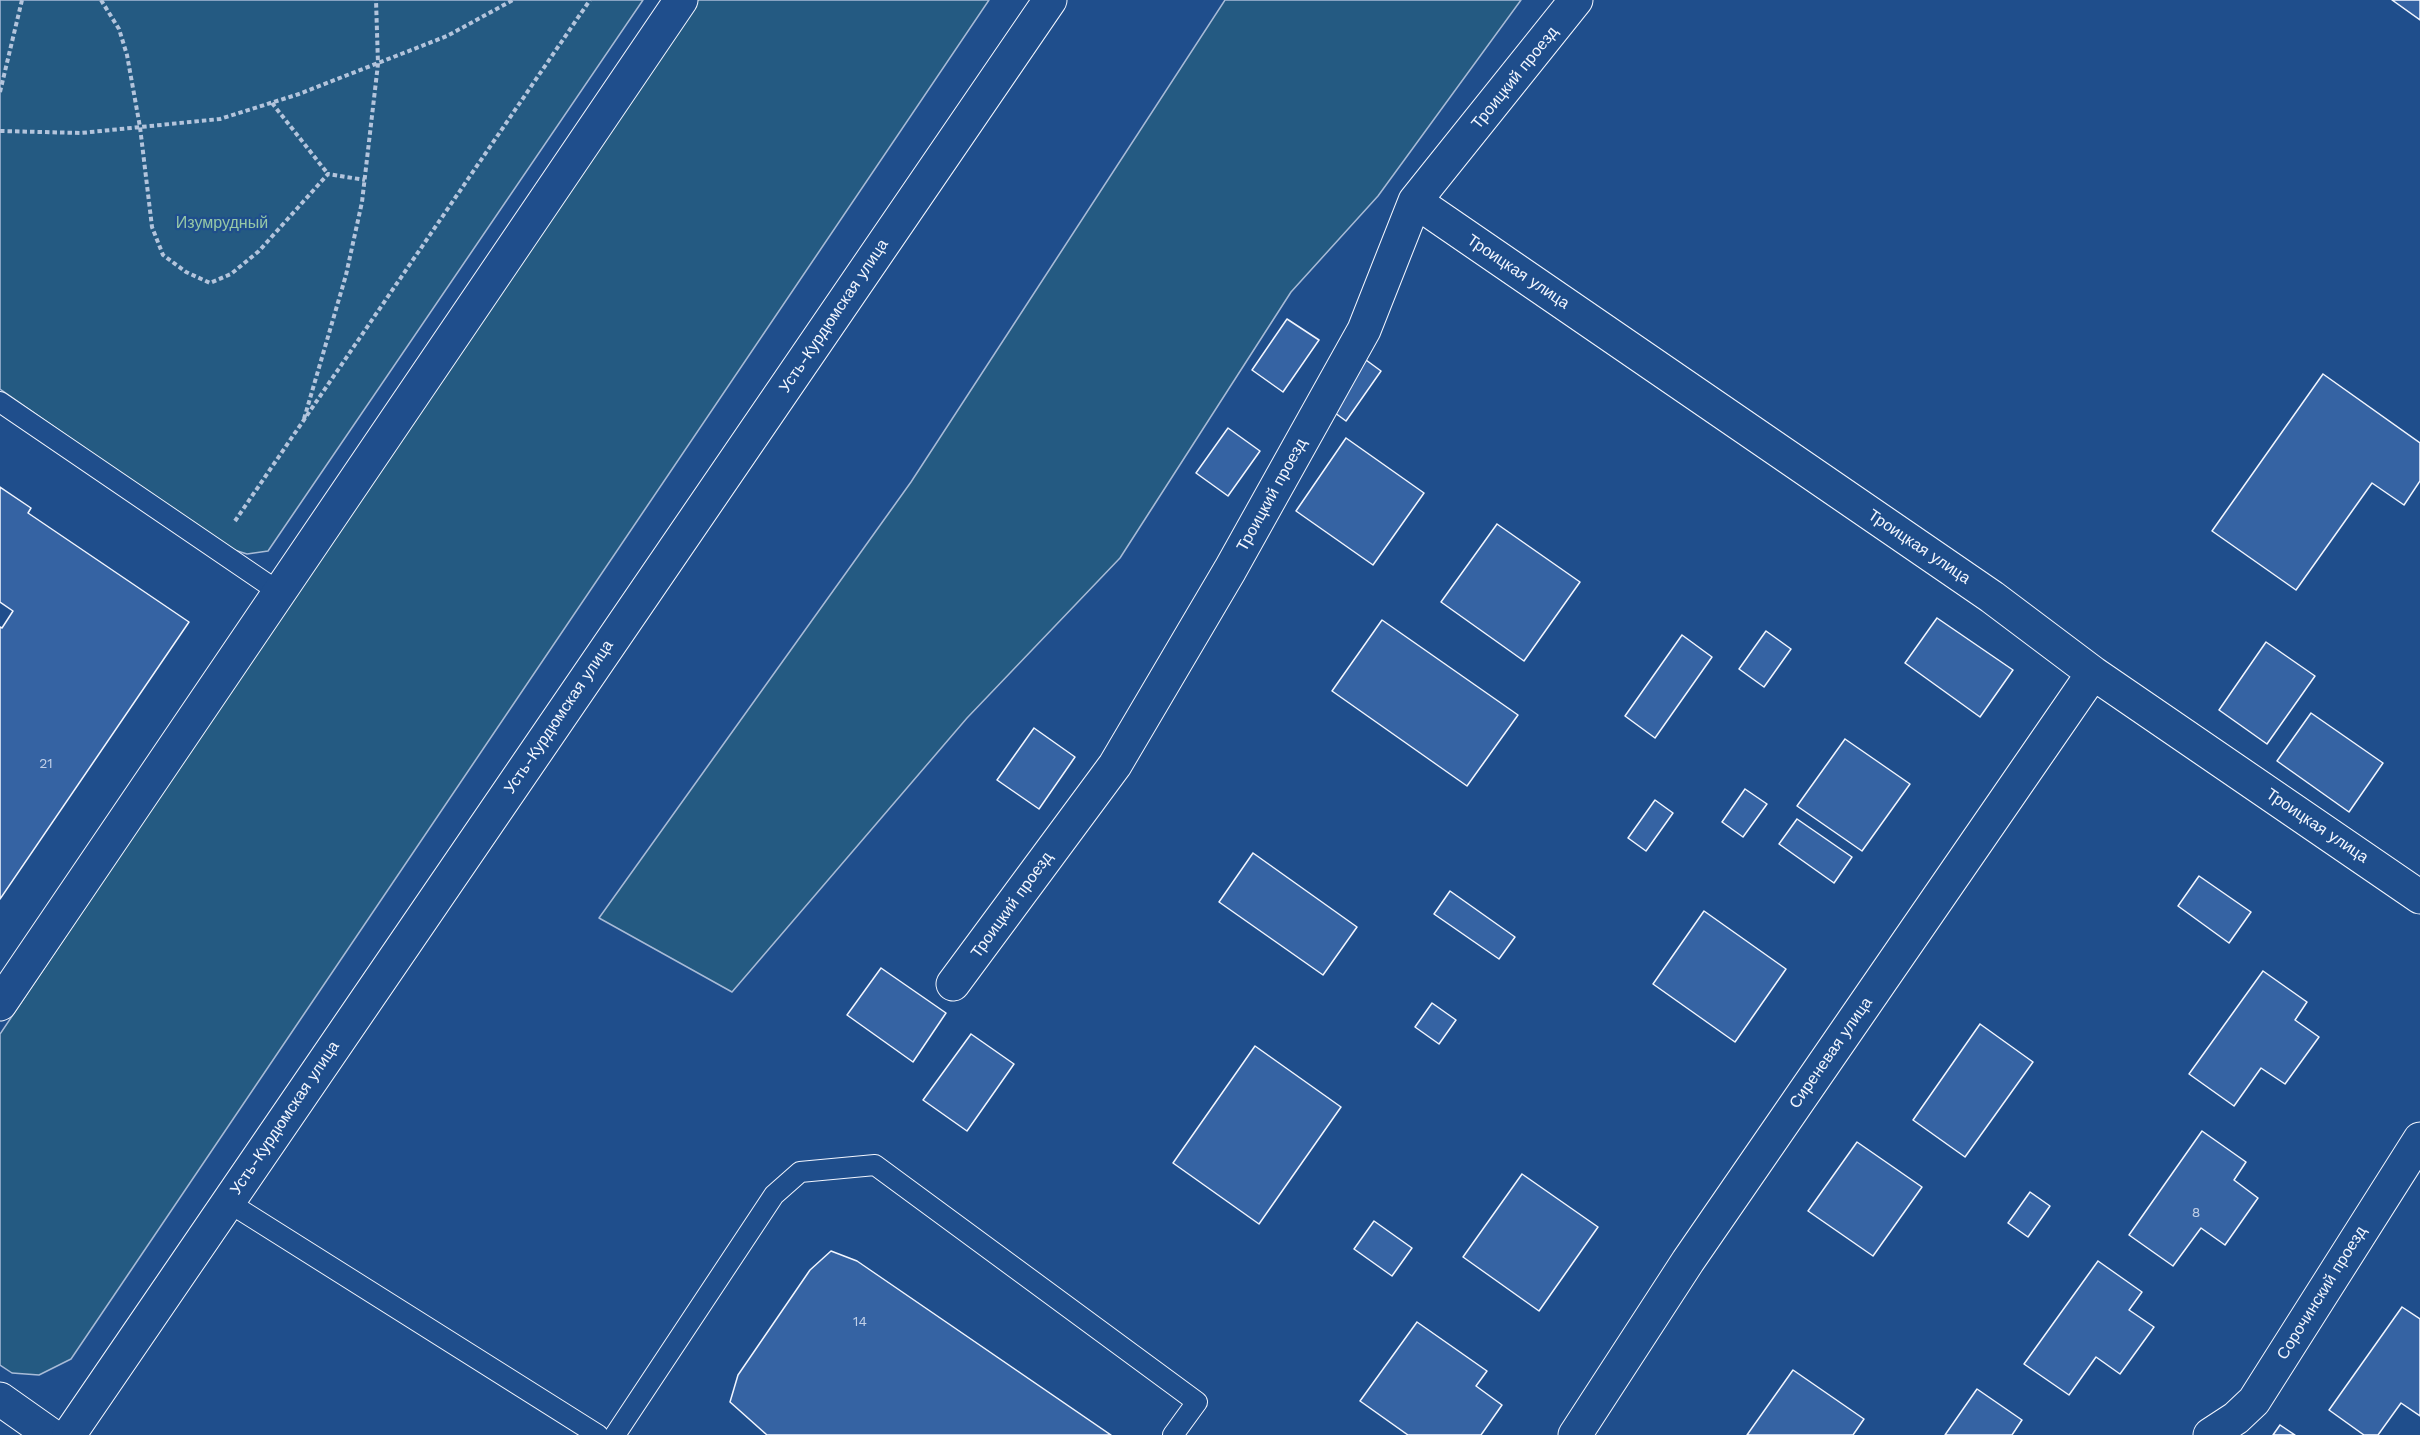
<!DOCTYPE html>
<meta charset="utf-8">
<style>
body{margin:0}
canvas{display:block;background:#1f4e8c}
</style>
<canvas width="2420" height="1435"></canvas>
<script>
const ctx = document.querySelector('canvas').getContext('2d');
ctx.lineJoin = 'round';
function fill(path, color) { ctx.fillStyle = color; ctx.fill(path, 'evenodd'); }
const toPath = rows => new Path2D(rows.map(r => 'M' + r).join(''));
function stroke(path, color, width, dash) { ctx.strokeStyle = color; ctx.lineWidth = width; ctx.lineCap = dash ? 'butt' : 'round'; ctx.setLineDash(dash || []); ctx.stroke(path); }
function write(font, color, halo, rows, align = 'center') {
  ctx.font = font + ' "Work Sans",sans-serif'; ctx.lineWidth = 4.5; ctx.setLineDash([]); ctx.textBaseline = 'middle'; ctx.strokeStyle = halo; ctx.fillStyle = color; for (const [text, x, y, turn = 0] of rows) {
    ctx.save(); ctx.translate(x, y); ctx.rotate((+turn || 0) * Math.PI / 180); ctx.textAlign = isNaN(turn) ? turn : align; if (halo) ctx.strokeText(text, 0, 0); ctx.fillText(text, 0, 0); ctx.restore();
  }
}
const green = toPath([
 [0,0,643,0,268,551,247,554,228,548,0,389,0,0],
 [695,0,989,0,71,1359,39,1375,12,1373,0,1365,0,1034,695,0],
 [1225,0,1521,0,1378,196,1291,292,1120,558,967,718,732,992,599,918,911,482,1225,0]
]);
fill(green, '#245a82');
stroke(green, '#a8bbd7', 1.5);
const building = toPath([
 [2392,0,2420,0,2420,20,2392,0],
 [1287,319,1319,340,1283,392,1252,370,1287,319],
 [1366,360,1381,371,1346,421,1331,410,1366,360],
 [2323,374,2420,443,2420,481,2404,505,2372,483,2296,590,2212,531,2323,374],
 [1228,428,1260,451,1228,496,1196,473,1228,428],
 [1346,438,1424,493,1373,565,1296,511,1346,438],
 [0,487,31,508,28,513,189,622,0,899,0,627,2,628,13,611,0,602,0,487],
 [1497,524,1580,582,1524,661,1441,602,1497,524],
 [1937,618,2013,670,1980,717,1905,663,1937,618],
 [1382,620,1518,715,1467,786,1332,691,1382,620],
 [1766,631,1791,649,1764,687,1739,669,1766,631],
 [1682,635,1712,657,1655,738,1625,716,1682,635],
 [2266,642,2315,676,2267,744,2219,710,2266,642],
 [2311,713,2383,763,2349,812,2277,761,2311,713],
 [1034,728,1075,757,1039,809,997,780,1034,728],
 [1845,739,1910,784,1862,851,1797,806,1845,739],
 [1745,789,1767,804,1743,837,1722,822,1745,789],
 [1655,800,1673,813,1646,851,1628,838,1655,800],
 [1797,819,1852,857,1834,883,1779,844,1797,819],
 [1253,853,1357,927,1323,975,1219,902,1253,853],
 [2199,876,2251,912,2229,943,2178,906,2199,876],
 [1450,891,1515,937,1499,959,1434,914,1450,891],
 [1704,911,1786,969,1735,1042,1653,984,1704,911],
 [881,968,946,1013,913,1062,847,1015,881,968],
 [2263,971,2307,1002,2295,1020,2319,1037,2285,1084,2261,1068,2234,1106,2189,1074,2263,971],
 [1432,1003,1456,1020,1439,1044,1415,1027,1432,1003],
 [1980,1024,2033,1062,1965,1157,1913,1120,1980,1024],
 [971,1034,1014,1064,967,1131,923,1100,971,1034],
 [1255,1046,1341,1107,1259,1224,1173,1163,1255,1046],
 [2202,1131,2246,1162,2234,1180,2258,1198,2225,1245,2201,1228,2173,1266,2129,1235,2202,1131],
 [1857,1142,1922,1187,1873,1256,1808,1211,1857,1142],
 [1522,1174,1598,1227,1539,1311,1463,1257,1522,1174],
 [2030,1192,2050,1206,2028,1237,2008,1223,2030,1192],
 [1374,1221,1412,1248,1392,1276,1354,1249,1374,1221],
 [831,1251,857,1261,1111,1435,767,1435,730,1402,738,1375,810,1270,831,1251],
 [2098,1261,2142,1292,2129,1310,2154,1327,2120,1374,2096,1357,2069,1395,2024,1364,2098,1261],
 [2402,1307,2420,1319,2420,1416,2401,1403,2378,1435,2364,1435,2329,1410,2402,1307],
 [1417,1322,1487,1371,1476,1386,1502,1405,1481,1435,1408,1435,1360,1401,1417,1322],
 [1793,1370,1864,1419,1853,1435,1747,1435,1793,1370],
 [1977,1389,2022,1420,2012,1435,1945,1435,1977,1389],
 [2280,1425,2295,1435,2273,1435,2280,1425]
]);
fill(building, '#3563a3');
stroke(building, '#f2f6ff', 1.5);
const service = toPath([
 [0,402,279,592],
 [228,1202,598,1435],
 [615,1435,774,1195,800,1172,875,1165,1197,1402,1173,1435]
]);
const minor = toPath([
 [1415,201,1992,597,2093,673,2420,897],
 [953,984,1115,765,1230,570,1364,330,1415,201,1576,0],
 [0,1004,681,0],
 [0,1399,51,1435],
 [1575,1435,1688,1261,2093,673],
 [2210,1435,2236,1418,2254,1401,2420,1139]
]);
const primary = toPath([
 [69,1435,1050,0]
]);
stroke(service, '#f2f6ff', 22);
stroke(minor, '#f2f6ff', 35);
stroke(primary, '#f2f6ff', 35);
stroke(toPath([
 [101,0,119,29,127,55,140,127,152,227,163,255,186,272,210,283,231,274,259,251,328,174,365,180],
 [0,92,22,0],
 [272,103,328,174],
 [0,131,81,133,220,119,299,94,447,36,513,0],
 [304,419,346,275,362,202,378,64,376,0],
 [235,521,590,0]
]), '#b3c4dc', 4, [4.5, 3]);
stroke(service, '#1f4e8c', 20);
stroke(minor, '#1f4e8c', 33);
stroke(primary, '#1f4e8c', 33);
write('14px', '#c3d1e8', null, [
 ["21",46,764],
 ["8",2196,1213],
 ["14",860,1322]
]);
write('16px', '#f2f6ff', '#1f4e8c', [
 ["Троицкий проезд",1515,78,-51],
 ["Троицкая улица",1518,272,34],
 ["Усть-Курдюмская улица",834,316,-56],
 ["Троицкий проезд",1272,495,-61],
 ["Троицкая улица",1919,547,34],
 ["Усть-Курдюмская улица",559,717,-56],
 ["Троицкая улица",2317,826,34],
 ["Троицкий проезд",1012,905,-54],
 ["Сиреневая улица",1831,1053,-55],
 ["Усть-Курдюмская улица",285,1118,-56],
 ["Сорочинский проезд",2322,1293,-58]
]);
write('16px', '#97c8a6', '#1f4e8c', [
 ["Изумрудный",222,223]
]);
</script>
